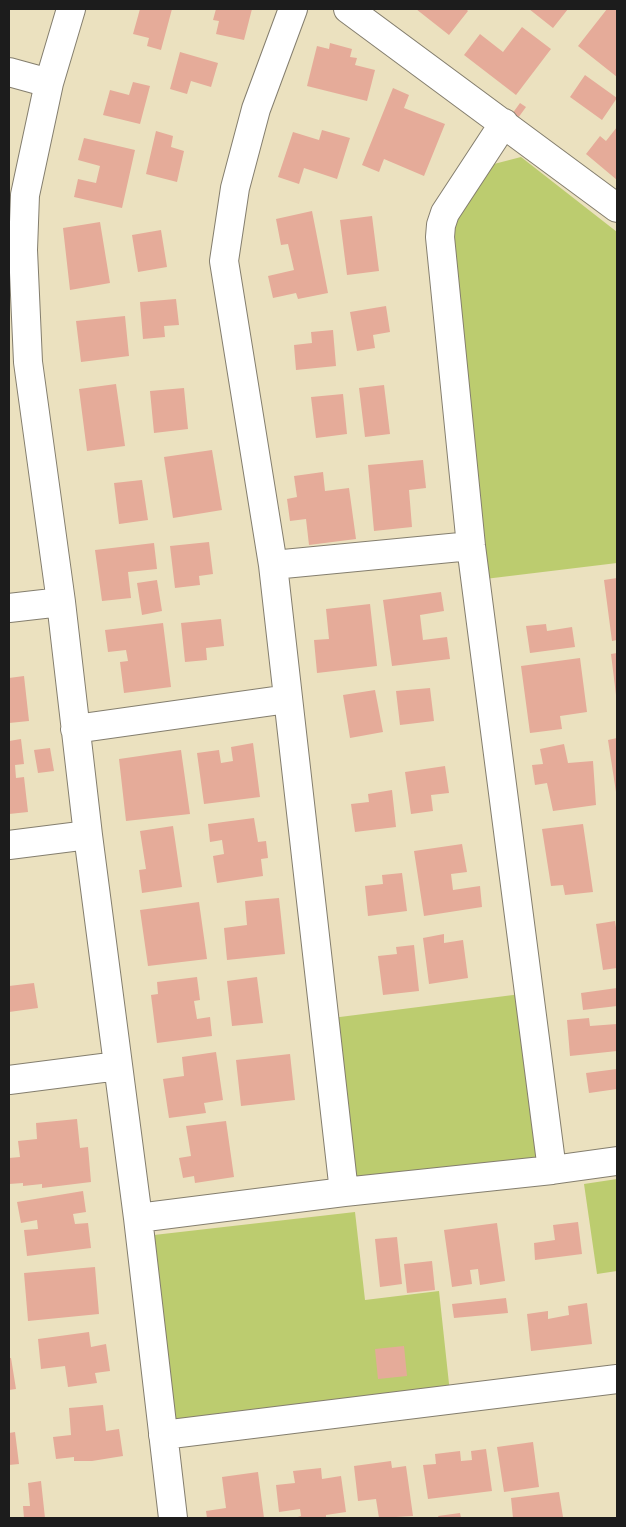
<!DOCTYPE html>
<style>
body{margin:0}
#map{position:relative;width:626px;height:1527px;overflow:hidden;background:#ebe1bf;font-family:Vollkorn,serif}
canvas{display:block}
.frame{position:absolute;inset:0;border:10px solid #1c1c1c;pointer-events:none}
</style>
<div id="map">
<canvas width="626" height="1527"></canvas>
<div class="frame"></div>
</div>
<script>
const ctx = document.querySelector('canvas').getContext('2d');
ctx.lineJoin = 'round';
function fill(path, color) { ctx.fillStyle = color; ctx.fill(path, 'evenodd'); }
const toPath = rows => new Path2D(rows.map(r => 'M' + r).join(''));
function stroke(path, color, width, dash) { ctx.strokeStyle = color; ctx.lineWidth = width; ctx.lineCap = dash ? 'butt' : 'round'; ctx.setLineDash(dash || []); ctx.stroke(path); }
fill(toPath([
 [521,157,617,232,617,563,485,579,449,241,455,217,494,164],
 [521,994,544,1163,351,1181,332,1018],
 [617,1179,617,1271,597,1274,584,1184],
 [355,1212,365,1300,439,1291,450,1393,176,1425,154,1235]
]), '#bccc6f');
fill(toPath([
 [140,9,172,9,161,50,147,46,149,38,133,34],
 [216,9,252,9,244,40,216,34,219,21,213,20],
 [416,9,466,9,468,11,449,35],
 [529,9,568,9,553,28],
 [607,9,617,9,617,77,578,46],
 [522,27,551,49,516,95,464,55,480,34,503,52],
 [330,43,352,49,350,57,357,58,355,65,375,70,367,101,307,86,317,46,329,49],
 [180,52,218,63,211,87,191,81,187,94,170,89],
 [585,75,617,98,602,120,570,97],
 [133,82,150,86,140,124,103,115,110,90,129,95],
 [393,88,409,95,404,108,445,124,424,176,384,159,379,172,362,165],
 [520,103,526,107,518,118,512,114],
 [617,127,617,180,586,154,600,136,606,141],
 [322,130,350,138,337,179,304,168,299,184,278,177,293,132,319,140],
 [156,131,173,136,171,147,184,151,177,182,146,174],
 [84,138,135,150,122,208,74,197,78,179,96,183,100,166,78,160],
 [312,211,328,293,298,299,296,293,273,298,268,276,294,270,288,244,281,245,276,219],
 [372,216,379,271,347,275,340,220],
 [100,222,110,283,70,290,63,228],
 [161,230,167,267,138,272,132,235],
 [176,299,179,325,164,326,165,337,143,339,140,302],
 [386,306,390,332,373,335,375,348,357,351,350,312],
 [125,316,129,356,81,362,76,321],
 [333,330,336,366,296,370,294,345,312,343,311,332],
 [116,384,125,446,87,451,79,389],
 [384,385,390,434,365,437,359,388],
 [184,388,188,429,154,433,150,391],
 [343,394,347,434,316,438,311,397],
 [212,450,222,510,173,518,164,457],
 [423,460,426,488,409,490,412,527,374,531,368,465],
 [323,472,325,491,349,488,356,539,309,545,306,519,290,521,287,499,297,497,294,476],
 [142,480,148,520,119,524,114,483],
 [209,542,213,574,199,576,200,585,175,588,170,546],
 [154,543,157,569,128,572,131,598,102,601,95,550],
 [617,578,617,640,612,641,604,580],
 [157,580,162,611,142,615,137,583],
 [441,592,444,611,420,615,423,640,447,637,450,659,392,666,383,600],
 [370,604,377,666,317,673,314,640,329,639,326,609],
 [221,619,224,646,206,648,207,660,185,662,181,623],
 [163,623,171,687,124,693,120,662,128,661,126,650,108,652,105,630],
 [546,624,547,631,572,627,575,647,530,653,526,626],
 [617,653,617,695,616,695,611,654],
 [580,658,587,712,560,716,562,729,530,733,521,666],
 [24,676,29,721,9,723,9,678],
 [430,688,434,721,400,725,396,691],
 [375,690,383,732,350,738,343,695],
 [617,738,617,792,616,792,608,740],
 [21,739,24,764,15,765,16,778,24,777,28,812,9,814,9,741],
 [253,743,260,797,204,804,197,753,219,750,221,763,233,761,231,747],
 [564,744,568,763,593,761,596,805,553,811,547,783,535,785,532,765,543,764,540,749],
 [50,748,54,771,38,773,34,750],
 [181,750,190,814,126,821,119,759],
 [445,766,449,793,431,795,433,811,411,814,405,772],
 [392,790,396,827,355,832,351,804,369,802,368,794],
 [254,818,258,842,266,841,268,858,261,859,263,876,217,883,213,856,224,854,222,840,210,842,208,824],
 [583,824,593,892,565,895,563,885,551,886,542,829],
 [173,826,182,887,142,893,139,870,146,869,140,831],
 [462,844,467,872,451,874,453,890,480,886,482,907,424,916,414,851],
 [402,873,407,911,368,916,365,886,383,884,382,875],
 [279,898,285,954,227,960,224,928,247,925,245,901],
 [199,902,207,959,148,966,140,910],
 [615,921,617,934,617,968,603,970,596,924],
 [444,934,444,943,463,940,468,978,429,984,423,938],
 [414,945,419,991,383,995,378,956,397,954,396,947],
 [197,977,200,1000,194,1001,197,1019,210,1017,212,1036,157,1043,151,995,158,994,157,982],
 [257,977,263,1023,232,1026,227,981],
 [34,983,38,1008,9,1012,9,986],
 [617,988,617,1006,583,1010,581,993],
 [589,1018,590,1026,617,1024,617,1051,570,1056,567,1020],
 [216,1052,223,1100,204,1103,206,1113,169,1118,163,1079,184,1076,182,1057],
 [290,1054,295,1100,241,1106,236,1060],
 [617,1069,617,1089,589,1093,586,1073],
 [77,1119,80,1148,88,1147,91,1182,42,1188,42,1184,23,1186,23,1183,9,1184,9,1158,20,1157,18,1141,37,1139,36,1123],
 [226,1121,234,1177,195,1183,194,1176,183,1178,179,1158,191,1156,186,1126],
 [83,1191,86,1212,73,1214,75,1224,88,1223,91,1248,27,1256,24,1230,38,1229,37,1220,21,1223,17,1202],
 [578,1222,582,1254,535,1260,534,1243,555,1240,553,1225],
 [497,1223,505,1281,480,1285,478,1269,470,1270,472,1284,452,1287,444,1230],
 [397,1237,402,1284,380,1287,375,1239],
 [432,1261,435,1290,407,1293,404,1264],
 [95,1267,99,1314,28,1321,24,1273],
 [506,1298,508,1313,454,1318,452,1304],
 [587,1303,592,1344,531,1351,527,1314,548,1311,548,1319,569,1315,568,1306],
 [89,1332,91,1347,106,1344,110,1371,95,1373,97,1383,68,1387,65,1366,41,1369,38,1339],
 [404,1346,407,1376,378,1379,375,1349],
 [9,1358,11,1358,16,1389,9,1390],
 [103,1405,106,1431,119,1429,123,1456,92,1461,74,1461,74,1457,56,1459,53,1437,71,1435,69,1408],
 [15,1432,19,1464,9,1465,9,1433],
 [533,1442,539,1487,504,1492,497,1447],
 [486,1449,492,1491,428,1499,423,1465,436,1464,435,1454,460,1451,461,1461,472,1460,471,1451],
 [391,1461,392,1468,406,1466,413,1516,379,1518,376,1499,358,1501,354,1466],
 [321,1468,322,1479,341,1476,346,1512,326,1515,326,1518,294,1518,301,1516,300,1509,279,1512,276,1485,295,1483,293,1471],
 [258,1472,264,1518,207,1518,206,1511,226,1508,222,1477],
 [41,1481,45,1518,24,1518,23,1506,30,1506,28,1483],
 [559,1492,563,1517,513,1518,511,1498],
 [460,1513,461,1518,439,1518,438,1516]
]), '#e5ab99');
const minor = toPath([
 [71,9,49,83,25,195,23,250,28,362,61,602,88,835,138,1218,173,1518],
 [293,9,256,109,235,188,224,261,273,565,344,1192],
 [348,9,617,208],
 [9,72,49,83],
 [504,123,445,213,441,225,440,237,471,546,552,1170],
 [273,565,471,546],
 [9,608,61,602],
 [75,729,288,699],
 [9,845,88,835],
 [9,1080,118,1066],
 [138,1218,344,1192,552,1170,617,1161],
 [163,1435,617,1379]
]);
stroke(minor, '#847e6e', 30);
stroke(minor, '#fff', 28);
</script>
